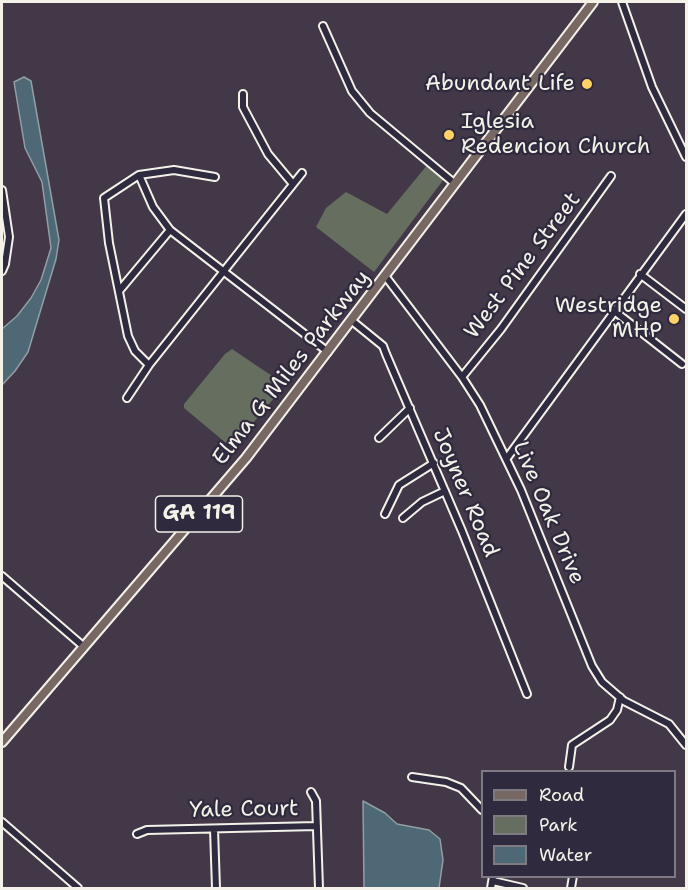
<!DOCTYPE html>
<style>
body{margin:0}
#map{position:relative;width:688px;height:890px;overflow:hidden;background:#423848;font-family:"Shantell Sans",sans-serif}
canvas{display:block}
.frame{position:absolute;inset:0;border:3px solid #f4f1e8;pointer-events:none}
.legend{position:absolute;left:481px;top:770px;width:195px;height:108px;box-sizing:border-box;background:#2f2a3d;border:2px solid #7e7a81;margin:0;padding:8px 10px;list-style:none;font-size:18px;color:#f4f1e8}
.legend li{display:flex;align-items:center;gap:12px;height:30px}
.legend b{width:30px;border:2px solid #7e7a81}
</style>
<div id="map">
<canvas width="688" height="890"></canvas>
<div class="frame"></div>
<ul class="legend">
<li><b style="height:8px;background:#776864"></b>Road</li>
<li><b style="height:16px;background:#666e60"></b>Park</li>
<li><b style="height:16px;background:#4f6876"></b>Water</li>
</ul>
</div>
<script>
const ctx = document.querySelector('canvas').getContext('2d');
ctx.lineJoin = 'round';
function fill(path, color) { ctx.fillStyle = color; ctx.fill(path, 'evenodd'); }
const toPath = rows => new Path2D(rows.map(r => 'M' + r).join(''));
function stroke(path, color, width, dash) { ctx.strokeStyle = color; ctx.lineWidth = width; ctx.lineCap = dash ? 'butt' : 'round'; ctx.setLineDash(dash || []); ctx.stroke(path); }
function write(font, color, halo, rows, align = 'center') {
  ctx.font = font + ' "Shantell Sans",sans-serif'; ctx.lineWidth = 4.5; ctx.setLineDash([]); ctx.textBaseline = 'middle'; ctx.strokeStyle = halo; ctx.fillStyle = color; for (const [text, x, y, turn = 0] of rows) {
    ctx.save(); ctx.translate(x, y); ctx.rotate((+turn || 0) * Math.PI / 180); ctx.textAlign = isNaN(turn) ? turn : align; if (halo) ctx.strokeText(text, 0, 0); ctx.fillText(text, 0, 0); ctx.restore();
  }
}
fill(toPath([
 [428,164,444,179,374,272,316,227,326,208,346,192,387,214],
 [232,349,272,376,273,385,280,391,232,448,184,408,184,404,225,354]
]), '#666e60');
const water = toPath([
 [24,77,31,81,59,240,56,259,28,352,15,371,2,385,2,329,17,316,31,298,41,280,51,248,42,182,25,148,14,82,24,77],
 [363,801,385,813,397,824,429,830,440,839,443,860,439,888,364,888,363,801]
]);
fill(water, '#4f6876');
stroke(water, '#919fa4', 1.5);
const minor = toPath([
 [622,2,652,87,686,157],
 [323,26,352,91,370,113,454,183],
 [243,94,243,107,268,154,293,184],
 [139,175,153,207,170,230,328,352],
 [2,190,9,237,5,264,2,271],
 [640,274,686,309],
 [386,277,462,377,480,405,521,490,592,666,602,682,624,701,669,724,686,745],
 [119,291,170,230],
 [613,310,682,364],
 [351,320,383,346,386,354,462,531,527,694],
 [149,365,135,351,128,336,109,243,104,198,139,175,174,170,215,177],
 [462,377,501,329,611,176],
 [127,398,149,365,302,173],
 [379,438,410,408],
 [507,458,686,214],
 [385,514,399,485,434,463],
 [403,518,422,502,445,491],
 [2,576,83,646],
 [569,767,572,745,610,720,617,710,620,697],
 [412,777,446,782,461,788,482,810],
 [311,792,316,801,319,888],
 [2,822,78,888],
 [214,829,216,888],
 [137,834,147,830,317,826],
 [493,881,523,888],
 [491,888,493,876],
 [571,888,573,876]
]);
const major = toPath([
 [2,742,246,458,593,2]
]);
stroke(minor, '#f4f1e8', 10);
stroke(major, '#f4f1e8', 12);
stroke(minor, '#2f2a3d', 6);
stroke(major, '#776864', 8);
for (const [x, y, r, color] of [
 [587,84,6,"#ffd166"],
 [449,135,6,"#ffd166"],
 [674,319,6,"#ffd166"]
]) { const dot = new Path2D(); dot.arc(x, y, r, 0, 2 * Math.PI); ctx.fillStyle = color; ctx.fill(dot); stroke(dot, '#2f2a3d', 2); }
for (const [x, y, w] of [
 [199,514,87]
]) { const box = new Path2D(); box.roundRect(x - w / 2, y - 18, w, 36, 4.5); ctx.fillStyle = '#2f2a3d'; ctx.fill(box); stroke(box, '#f4f1e8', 1.5); }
write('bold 21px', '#f4f1e8', null, [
 ["GA 119",199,514]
]);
write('22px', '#f4f1e8', '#2f2a3d', [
 ["Abundant Life",575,84],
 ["Iglesia",461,122,"left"],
 ["Redencion Church",461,147,"left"],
 ["Westridge",662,306],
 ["MHP",662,331]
], 'right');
write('22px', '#f4f1e8', '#2f2a3d', [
 ["West Pine Street",523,266,-53],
 ["Elma G Miles Parkway",292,368,-52],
 ["Joyner Road",465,493,67],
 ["Live Oak Drive",548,513,67],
 ["Yale Court",244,810,-1]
]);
</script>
